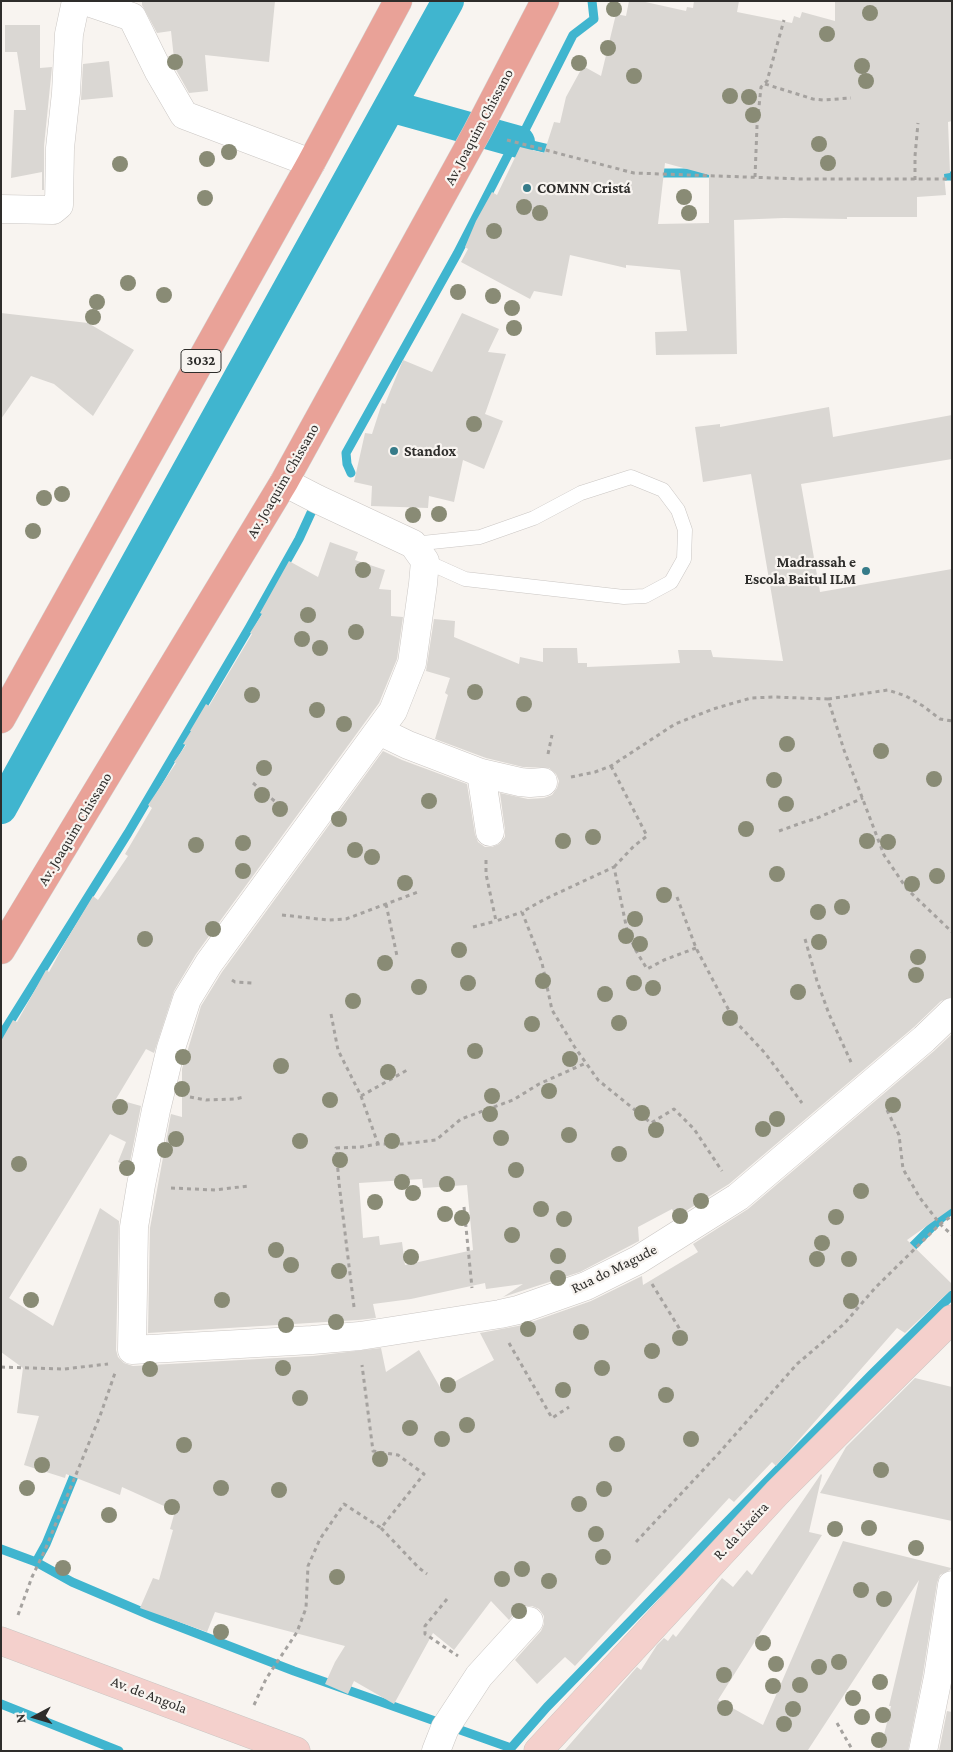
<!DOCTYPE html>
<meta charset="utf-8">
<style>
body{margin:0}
#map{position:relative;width:953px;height:1752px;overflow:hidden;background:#f8f4f0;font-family:"Crimson Pro",serif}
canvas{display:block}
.frame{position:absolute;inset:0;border:2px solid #2e2d2b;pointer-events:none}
.north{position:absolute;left:10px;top:1692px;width:50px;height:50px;-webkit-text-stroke:4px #f8f4f0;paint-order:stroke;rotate:264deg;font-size:14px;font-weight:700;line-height:20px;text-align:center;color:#2e2d2b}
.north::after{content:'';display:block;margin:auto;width:18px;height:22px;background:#2e2d2b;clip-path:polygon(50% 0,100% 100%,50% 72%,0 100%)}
</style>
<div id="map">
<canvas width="953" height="1752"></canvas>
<div class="frame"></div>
<div class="north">N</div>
</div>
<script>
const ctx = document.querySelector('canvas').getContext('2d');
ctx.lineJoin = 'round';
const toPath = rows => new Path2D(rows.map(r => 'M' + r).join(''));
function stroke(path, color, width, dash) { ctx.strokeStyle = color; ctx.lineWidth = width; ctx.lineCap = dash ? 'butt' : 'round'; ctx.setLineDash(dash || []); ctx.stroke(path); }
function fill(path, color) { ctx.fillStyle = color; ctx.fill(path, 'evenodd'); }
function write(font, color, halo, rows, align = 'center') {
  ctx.font = font + ' "Crimson Pro",serif'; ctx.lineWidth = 4.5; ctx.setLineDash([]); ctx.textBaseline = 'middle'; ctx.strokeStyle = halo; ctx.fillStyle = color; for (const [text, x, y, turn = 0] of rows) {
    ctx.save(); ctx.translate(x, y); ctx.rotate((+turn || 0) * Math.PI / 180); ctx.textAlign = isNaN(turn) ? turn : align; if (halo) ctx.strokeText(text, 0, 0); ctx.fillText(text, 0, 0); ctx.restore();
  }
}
stroke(toPath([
 [557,151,519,142,573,35,594,19,592,1],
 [652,173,712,173],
 [932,176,952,176],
 [351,473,347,464,346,453,457,254,509,153,519,142],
 [1,1036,128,833,249,628,299,539,316,502],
 [905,1254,938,1221,952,1209],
 [1,1549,36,1562,72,1582,154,1617,294,1671,511,1748,511,1751],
 [36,1562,46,1544,78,1466],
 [1,1704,119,1751],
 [511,1748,547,1707,721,1528,871,1375,952,1295]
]), '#40b5cf', 9);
stroke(toPath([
 [390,106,519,142],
 [1,808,448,1]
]), '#40b5cf', 32);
fill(toPath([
 [142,1,275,1,269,62,205,55,208,91,189,93,175,68,171,31,157,33,142,5],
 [629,1,641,1,686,11,687,7,693,8,694,1,739,1,737,12,792,23,794,16,800,18,802,12,835,21,835,1,952,1,952,121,948,122,950,173,944,174,946,195,917,197,917,217,847,217,847,219,784,218,734,220,737,354,656,355,655,332,687,331,680,270,626,265,626,268,570,255,562,296,534,291,530,299,461,262,468,249,465,247,476,221,492,192,497,195,520,147,544,153,554,122,560,123,566,97,583,66,601,76,616,14,626,16],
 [665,163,709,175,709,223,658,224],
 [5,25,40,25,40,68,52,67,44,146,44,190,42,190,42,172,11,178,14,110,26,110,17,52,5,52],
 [109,61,113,97,81,100,83,64],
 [1,313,88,323,134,350,93,416,54,384,31,376,1,419],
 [462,313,499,329,488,352,506,354,485,414,503,421,484,469,463,460,454,502,429,496,428,508,371,506,372,486,354,482,365,433,372,434,382,403,385,404,403,360,432,372],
 [829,407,833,437,952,415,952,459,801,484,820,592,952,569,952,997,941,1001,914,1027,729,1184,676,1217,672,1209,638,1227,639,1241,580,1272,503,1297,523,1284,486,1289,485,1283,411,1299,373,1304,376,1318,358,1320,148,1333,150,1228,171,1114,182,1117,182,1069,201,1006,222,972,383,751,402,760,467,784,475,834,478,842,485,847,492,847,499,844,505,837,505,830,500,793,528,799,544,798,552,795,557,788,559,781,556,774,549,768,523,767,486,758,435,739,448,695,445,693,450,678,426,671,434,619,455,621,454,637,519,664,520,657,543,662,543,648,577,648,578,663,587,663,587,667,680,663,678,650,711,650,713,657,783,661,751,474,703,482,695,427,720,424,720,427],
 [422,1179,423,1188,467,1185,473,1250,405,1265,402,1242,380,1245,379,1236,363,1238,359,1183],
 [330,542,358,552,355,560,385,570,379,589,391,590,391,616,403,617,397,659,379,703,196,954,174,991,154,1053,146,1049,116,1099,141,1106,129,1167,118,1162,126,1142,110,1134,9,1298,53,1326,100,1208,119,1221,116,1350,118,1357,124,1363,133,1366,313,1356,381,1348,386,1372,419,1350,441,1389,494,1360,480,1333,523,1325,591,1301,642,1276,643,1285,698,1252,693,1244,748,1209,934,1051,952,1034,952,1208,907,1240,952,1284,952,1289,905,1333,897,1328,776,1466,772,1462,734,1502,729,1498,575,1666,565,1657,537,1684,515,1660,541,1631,544,1624,544,1616,539,1609,532,1606,525,1606,517,1610,509,1620,491,1601,454,1650,433,1633,394,1704,354,1681,348,1694,325,1684,335,1662,345,1646,215,1612,207,1632,140,1608,153,1578,159,1580,173,1530,170,1529,175,1511,122,1487,120,1495,66,1474,65,1478,24,1465,39,1416,17,1413,23,1368,1,1352,1,1041,13,1020,17,1022,46,970,49,972,67,939,93,896,98,900,128,856,125,854,152,808,148,805,176,763,174,762,186,745,183,744,191,731,190,731,206,704,209,706,252,634,250,633,262,614,260,613,289,561,318,577],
 [915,1378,952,1387,952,1521,820,1493,846,1447],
 [821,1474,822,1475,809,1532,822,1535,718,1700,763,1725,843,1541,951,1568,950,1570,940,1575,937,1583,923,1674,908,1751,880,1751,891,1706,889,1706,919,1580,808,1750,810,1751,564,1751,637,1667,641,1670,657,1645,664,1638,668,1641,673,1634,676,1637,722,1578,733,1587,747,1570,752,1575],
 [947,1711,952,1712,952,1751,939,1751]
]), '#dad7d3');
const lane = toPath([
 [413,544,480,537,534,518,581,493,631,477,663,490,678,510,685,530,684,559,671,582,645,596,624,597,465,579,425,561]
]);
const street = toPath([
 [85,1,132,17,159,72,184,115,311,163],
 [1,209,53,210,59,205,60,148,66,93,69,34,76,1],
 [284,482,317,499,413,544,425,561,423,584,412,663,393,711,209,963,187,999,171,1048,156,1110,141,1185,134,1227,132,1350,312,1340,360,1336,500,1314,518,1310,586,1286,638,1260,738,1197,924,1039,952,1012],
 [379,731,408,745,481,773,520,782,530,783,543,782],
 [481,773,490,832],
 [436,1751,445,1728,479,1676,529,1621],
 [923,1751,938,1677,952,1585]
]);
const secondary = toPath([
 [1,1641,296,1751],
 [538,1751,777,1493,952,1319]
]);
const primary = toPath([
 [1,719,311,163,398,1],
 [1,950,284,482,477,132,545,1]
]);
stroke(lane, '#cac6c3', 15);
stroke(street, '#cac6c3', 29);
stroke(secondary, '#cac6c3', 29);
stroke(primary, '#d1d1d0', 29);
stroke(toPath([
 [765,84,813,99,823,100,851,98],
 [507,140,634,173,802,179,952,179],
 [755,177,757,126,761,87,767,81,784,20],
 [915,180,915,156,918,123],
 [828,699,888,690,906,696,923,706,940,719,952,721],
 [548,754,552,735],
 [611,766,647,836,634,846,614,867],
 [571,777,595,772,611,766,675,724,713,709,751,698,773,697,828,699,844,750,884,855,907,889,952,932],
 [253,783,284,809],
 [779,831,807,821,815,819,863,798],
 [486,860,486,874,496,921,522,912],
 [677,897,696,948,734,1020,765,1053,802,1103],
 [386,904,397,956],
 [282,915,328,920,346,919,418,892],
 [473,927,496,921],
 [805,939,817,981,829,1014,851,1062],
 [696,948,664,960,647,969,635,949,627,930,614,867,545,899,522,912,542,963,552,1010,574,1046,598,1080,651,1123,674,1109,694,1129,722,1171],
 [232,980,235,982,252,983],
 [331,1014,338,1050,361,1096,378,1144],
 [361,1096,409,1069],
 [190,1097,206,1100,235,1099,244,1097],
 [887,1110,899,1135,903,1169,920,1198,940,1224,952,1235],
 [171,1188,215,1190,248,1186],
 [464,1207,472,1288],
 [652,1284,687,1341],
 [354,1307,339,1183,336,1148,361,1147,378,1144,402,1144,436,1140,461,1119,513,1100,539,1084,586,1063],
 [509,1343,552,1418,569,1407],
 [1,1367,64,1369,108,1364],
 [381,1528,419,1568,427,1574],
 [636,1542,719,1453,797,1364,844,1324,875,1288,940,1224,952,1216],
 [447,1599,425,1626,425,1634,458,1656],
 [18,1615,32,1577,45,1550,100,1416,115,1373],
 [254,1705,266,1679,297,1632,306,1608,308,1566,320,1539,344,1504,381,1528,424,1474,398,1455,373,1451,362,1365],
 [837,1723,853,1751]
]), '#a5a29f', 3, [4, 4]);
stroke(lane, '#fff', 14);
stroke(street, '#fff', 28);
stroke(secondary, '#f4d0cc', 28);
stroke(primary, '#e9a298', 28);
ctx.fillStyle = '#898b75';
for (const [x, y] of [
 [614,9],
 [870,13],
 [827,34],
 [608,48],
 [175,62],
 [579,63],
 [862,66],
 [634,76],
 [866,81],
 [730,96],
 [749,97],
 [753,115],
 [819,144],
 [229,152],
 [207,159],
 [828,163],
 [120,164],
 [684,197],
 [205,198],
 [524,207],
 [540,213],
 [689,213],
 [494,231],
 [128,283],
 [458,292],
 [164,295],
 [493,296],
 [97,302],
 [512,308],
 [93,317],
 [514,328],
 [474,424],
 [62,494],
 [44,498],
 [439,514],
 [413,515],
 [33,531],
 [363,570],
 [308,615],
 [356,632],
 [302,639],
 [320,648],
 [475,692],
 [252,695],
 [524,704],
 [317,710],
 [344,724],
 [787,744],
 [881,751],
 [264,768],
 [934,779],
 [774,780],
 [262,795],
 [429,801],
 [786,804],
 [280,809],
 [339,819],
 [746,829],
 [593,837],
 [563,841],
 [867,841],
 [888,842],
 [243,843],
 [196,845],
 [355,850],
 [372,857],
 [243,871],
 [777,874],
 [937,876],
 [405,883],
 [912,884],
 [664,895],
 [842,907],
 [818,912],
 [635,919],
 [213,929],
 [626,936],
 [145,939],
 [819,942],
 [640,944],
 [459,950],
 [918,957],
 [385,963],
 [916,975],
 [543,981],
 [468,983],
 [634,983],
 [419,987],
 [653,988],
 [798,992],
 [605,994],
 [353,1001],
 [730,1018],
 [619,1023],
 [532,1024],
 [475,1051],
 [183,1057],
 [570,1059],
 [281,1066],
 [388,1072],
 [182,1089],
 [549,1091],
 [492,1096],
 [330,1100],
 [893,1105],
 [120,1107],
 [642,1113],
 [490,1114],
 [777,1119],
 [763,1129],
 [656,1130],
 [569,1135],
 [501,1138],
 [176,1139],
 [300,1141],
 [392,1141],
 [165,1150],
 [619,1154],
 [340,1160],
 [19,1164],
 [127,1168],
 [516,1170],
 [402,1182],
 [447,1184],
 [861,1191],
 [413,1193],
 [701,1201],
 [375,1202],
 [541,1209],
 [445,1214],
 [680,1216],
 [836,1217],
 [462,1218],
 [564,1219],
 [512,1235],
 [822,1243],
 [276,1250],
 [558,1256],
 [411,1257],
 [817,1259],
 [849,1259],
 [291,1265],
 [339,1271],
 [558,1278],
 [31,1300],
 [222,1300],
 [851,1301],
 [336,1322],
 [286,1325],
 [528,1329],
 [581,1332],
 [680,1338],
 [652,1351],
 [283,1368],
 [602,1368],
 [150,1369],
 [448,1385],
 [563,1390],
 [666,1395],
 [300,1398],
 [467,1425],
 [410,1428],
 [442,1439],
 [691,1439],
 [617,1444],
 [184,1445],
 [380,1459],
 [42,1465],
 [881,1470],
 [27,1488],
 [221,1488],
 [604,1489],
 [279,1490],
 [579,1504],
 [172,1507],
 [109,1515],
 [869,1528],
 [835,1529],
 [596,1534],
 [916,1548],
 [603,1557],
 [63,1568],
 [522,1569],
 [337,1577],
 [502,1579],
 [549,1581],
 [861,1590],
 [884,1599],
 [519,1611],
 [221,1632],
 [763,1643],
 [839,1662],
 [776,1664],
 [819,1667],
 [724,1675],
 [880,1682],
 [800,1685],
 [773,1686],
 [853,1698],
 [725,1708],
 [793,1709],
 [883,1715],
 [862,1717],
 [784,1724],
 [879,1740]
]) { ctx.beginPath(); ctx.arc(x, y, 8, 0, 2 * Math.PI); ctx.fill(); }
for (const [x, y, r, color] of [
 [527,188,5,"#367b89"],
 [394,451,5,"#367b89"],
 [866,571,5,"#367b89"]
]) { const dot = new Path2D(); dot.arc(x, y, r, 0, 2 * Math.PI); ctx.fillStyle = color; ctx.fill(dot); stroke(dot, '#f8f4f0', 2); }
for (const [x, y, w] of [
 [201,361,40]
]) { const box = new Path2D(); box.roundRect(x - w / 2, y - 11.5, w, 23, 4); ctx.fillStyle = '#f8f4f0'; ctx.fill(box); stroke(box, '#2e2d2b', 1); }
write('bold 14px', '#2e2d2b', null, [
 ["3032",201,361]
]);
write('15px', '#2e2d2b', '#f8f4f0', [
 ["Av. Joaquim Chissano",479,127,-62],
 ["Av. Joaquim Chissano",283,481,-60],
 ["Av. Joaquim Chissano",75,829,-59],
 ["Rua do Magude",614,1269,-26],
 ["R. da Lixeira",741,1531,-47],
 ["Av. de Angola",149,1695,21]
]);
write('bold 15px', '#2e2d2b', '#f8f4f0', [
 ["COMNN Cristá",537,188],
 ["Standox",404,451],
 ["Madrassah e",856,562,"right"],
 ["Escola Baitul ILM",856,579,"right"]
], 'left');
</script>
